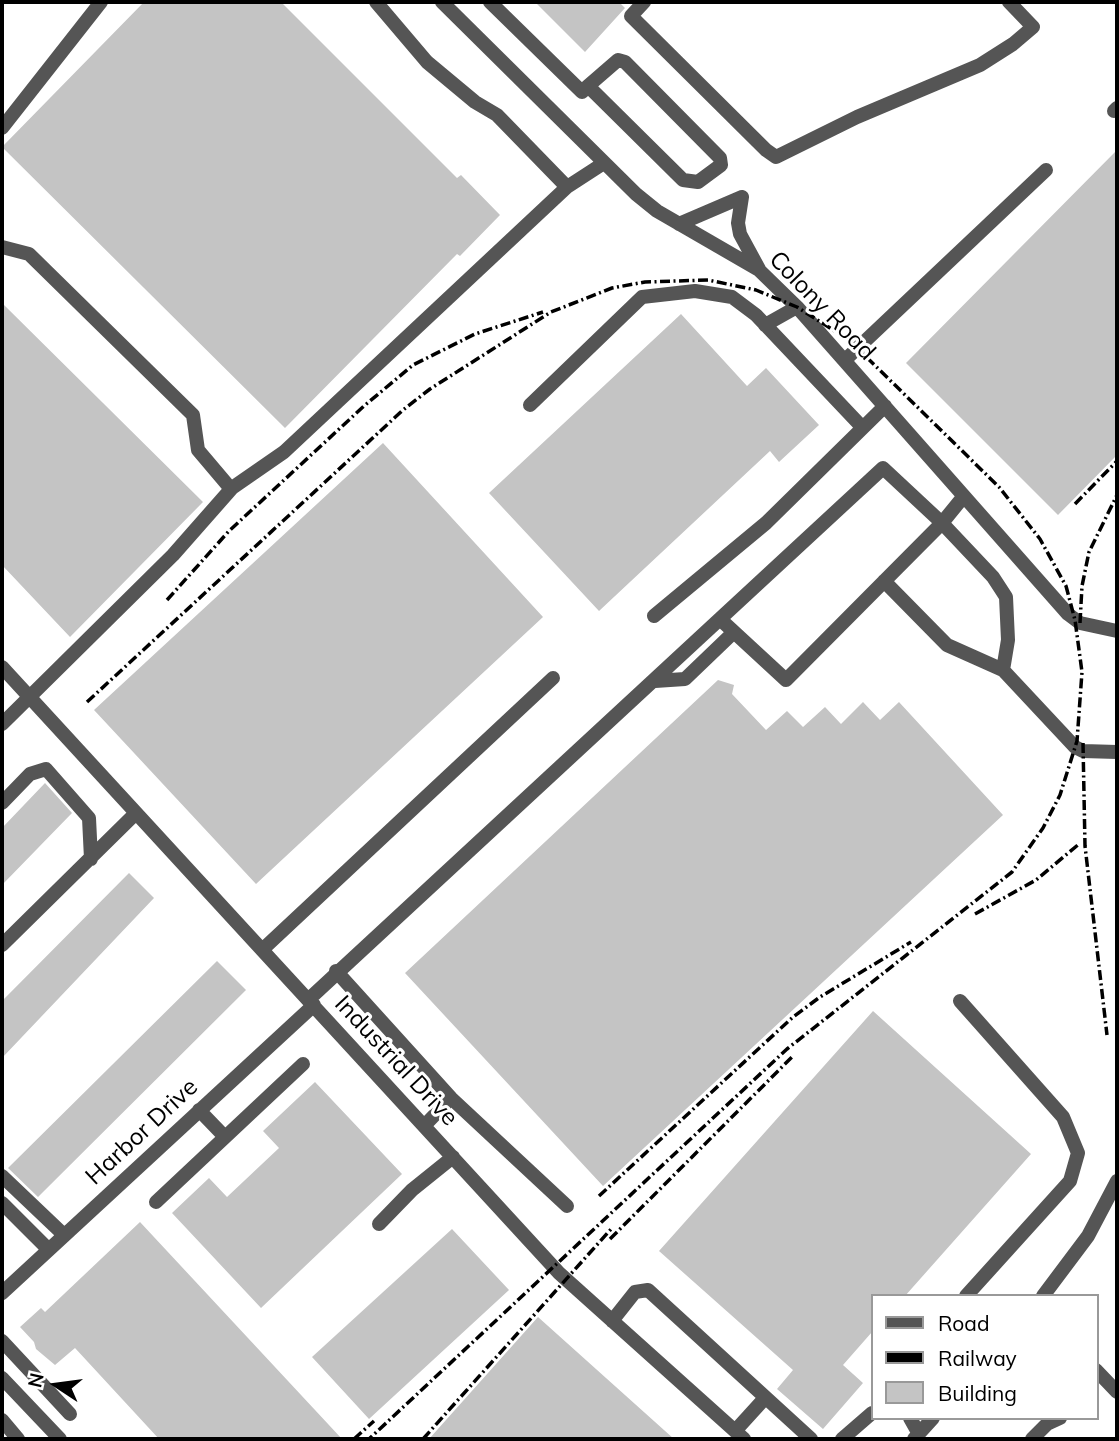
<!DOCTYPE html>
<style>
body{margin:0}
#map{position:relative;width:1119px;height:1441px;overflow:hidden;background:#fff;font-family:Mulish,sans-serif}
canvas{display:block}
.frame{position:absolute;inset:0;border:4px solid #000;pointer-events:none}
.legend{position:absolute;left:871px;top:1294px;width:228px;height:126px;box-sizing:border-box;background:#fff;border:2px solid #999;margin:0;padding:9px 12px;list-style:none;font-size:21px;color:#000}
.legend li{display:flex;align-items:center;gap:14px;height:35px}
.legend b{width:35px;border:2px solid #999}
.north{position:absolute;left:21px;top:1350px;width:70px;height:70px;-webkit-text-stroke:5px #fff;paint-order:stroke;rotate:283deg;font-size:19px;font-weight:700;line-height:28px;text-align:center;color:#000}
.north::after{content:'';display:block;margin:auto;width:24px;height:32px;background:#000;clip-path:polygon(50% 0,100% 100%,50% 72%,0 100%)}
</style>
<div id="map">
<canvas width="1119" height="1441"></canvas>
<div class="frame"></div>
<ul class="legend">
<li><b style="height:9px;background:#555"></b>Road</li>
<li><b style="height:9px;background:#000"></b>Railway</li>
<li><b style="height:19px;background:#c4c4c4"></b>Building</li>
</ul>
<div class="north">N</div>
</div>
<script>
const ctx = document.querySelector('canvas').getContext('2d');
ctx.lineJoin = 'round';
function fill(path, color) { ctx.fillStyle = color; ctx.fill(path, 'evenodd'); }
const toPath = rows => new Path2D(rows.map(r => 'M' + r).join(''));
function stroke(path, color, width, dash) { ctx.strokeStyle = color; ctx.lineWidth = width; ctx.lineCap = dash ? 'butt' : 'round'; ctx.setLineDash(dash || []); ctx.stroke(path); }
function write(font, color, halo, rows, align = 'center') {
  ctx.font = font + ' Mulish,sans-serif'; ctx.lineWidth = 6; ctx.setLineDash([]); ctx.textBaseline = 'middle'; ctx.strokeStyle = halo; ctx.fillStyle = color; for (const [text, x, y, turn = 0] of rows) {
    ctx.save(); ctx.translate(x, y); ctx.rotate((+turn || 0) * Math.PI / 180); ctx.textAlign = isNaN(turn) ? turn : align; if (halo) ctx.strokeText(text, 0, 0); ctx.fillText(text, 0, 0); ctx.restore();
  }
}
fill(toPath([
 [144,2,281,2,457,178,461,175,500,215,460,256,457,254,285,428,2,147],
 [535,2,619,2,625,8,585,52],
 [1117,150,1117,455,1058,515,906,363],
 [2,303,203,502,70,637,2,565],
 [681,314,747,386,766,368,819,425,779,462,770,451,599,611,489,493],
 [383,443,543,617,256,884,94,710],
 [718,680,734,685,732,694,766,730,787,711,803,727,825,707,841,724,863,702,880,720,899,702,1003,815,603,1186,405,973],
 [45,783,72,813,2,885,2,828],
 [129,873,154,898,2,1058,2,1001],
 [217,961,246,990,38,1197,8,1168],
 [873,1011,1031,1154,905,1296,872,1296,872,1332,843,1365,863,1383,823,1429,777,1389,793,1370,659,1251],
 [315,1082,402,1174,261,1308,172,1213,209,1178,227,1197,279,1148,263,1131],
 [140,1222,342,1439,159,1439,75,1348,55,1365,36,1349,34,1342,20,1327,41,1308,45,1312],
 [452,1229,509,1290,369,1419,312,1357],
 [538,1317,674,1439,429,1439]
]), '#c4c4c4');
stroke(toPath([
 [376,2,427,62,475,102,497,115,567,187],
 [442,2,636,194,657,211,759,270,797,307,1068,614,1080,623,1117,631],
 [490,2,582,92,588,86,618,60,625,62,720,158,721,165,698,182,683,180,588,86],
 [644,2,631,16,766,150,776,157,857,117,980,65,1013,44,1033,27,1009,2],
 [1114,111,1117,108],
 [2,128,101,2],
 [742,197,738,223,740,234,759,269],
 [679,224,742,197],
 [2,247,29,254,193,415,198,450,231,489],
 [765,325,797,307],
 [845,360,1046,170],
 [530,405,642,297,695,291,732,297,756,315,862,427],
 [884,581,947,645,1003,670,1075,747,1083,751,1117,752],
 [654,616,766,523,885,406],
 [721,620,786,680,942,523,964,496],
 [2,667,559,1273,744,1439],
 [655,681,685,679,734,632],
 [2,724,173,555,232,488,284,452,567,187,604,163],
 [2,803,30,774,46,769,89,818,91,859],
 [2,945,135,814],
 [262,950,553,678],
 [336,971,451,1098,567,1206],
 [308,1000,883,468,942,523,993,577,1006,597,1008,640,1003,670],
 [960,1001,1063,1117,1078,1153,1070,1181,966,1296],
 [199,1110,225,1137],
 [424,1126,451,1098],
 [2,1176,64,1235],
 [156,1202,303,1064],
 [2,1203,48,1249],
 [379,1224,412,1190,453,1157],
 [2,1293,314,1005],
 [1043,1296,1088,1236,1117,1181],
 [612,1321,635,1292,648,1290,811,1439],
 [2,1341,70,1414],
 [1096,1370,1117,1392],
 [2,1378,60,1439],
 [910,1418,919,1434],
 [2,1420,18,1439],
 [735,1431,765,1398],
 [842,1439,872,1413],
 [914,1439,933,1418],
 [1032,1439,1047,1424,1060,1418]
]), '#555', 14);
stroke(toPath([
 [1075,504,1117,461],
 [167,600,229,531,364,406,413,365,475,334,543,312],
 [1080,623,1082,586,1089,552,1117,495],
 [87,702,403,410,430,389,551,312,612,288,645,282,708,280,756,290,797,307,849,340,999,487,1040,539,1066,586,1075,620,1082,672,1077,741,1060,795,1043,828,1012,872,787,1049,369,1439],
 [1083,743,1085,846,1107,1035],
 [975,914,1036,880,1079,844],
 [599,1196,793,1017,820,997,911,942],
 [610,1239,793,1056],
 [354,1439,374,1421],
 [423,1439,612,1228]
]), '#000', 3.5, [10, 3.5, 2, 3.5]);
write('24px', '#000', '#fff', [
 ["Colony Road",822,306,46],
 ["Industrial Drive",396,1061,47],
 ["Harbor Drive",142,1132,-43]
]);
</script>
